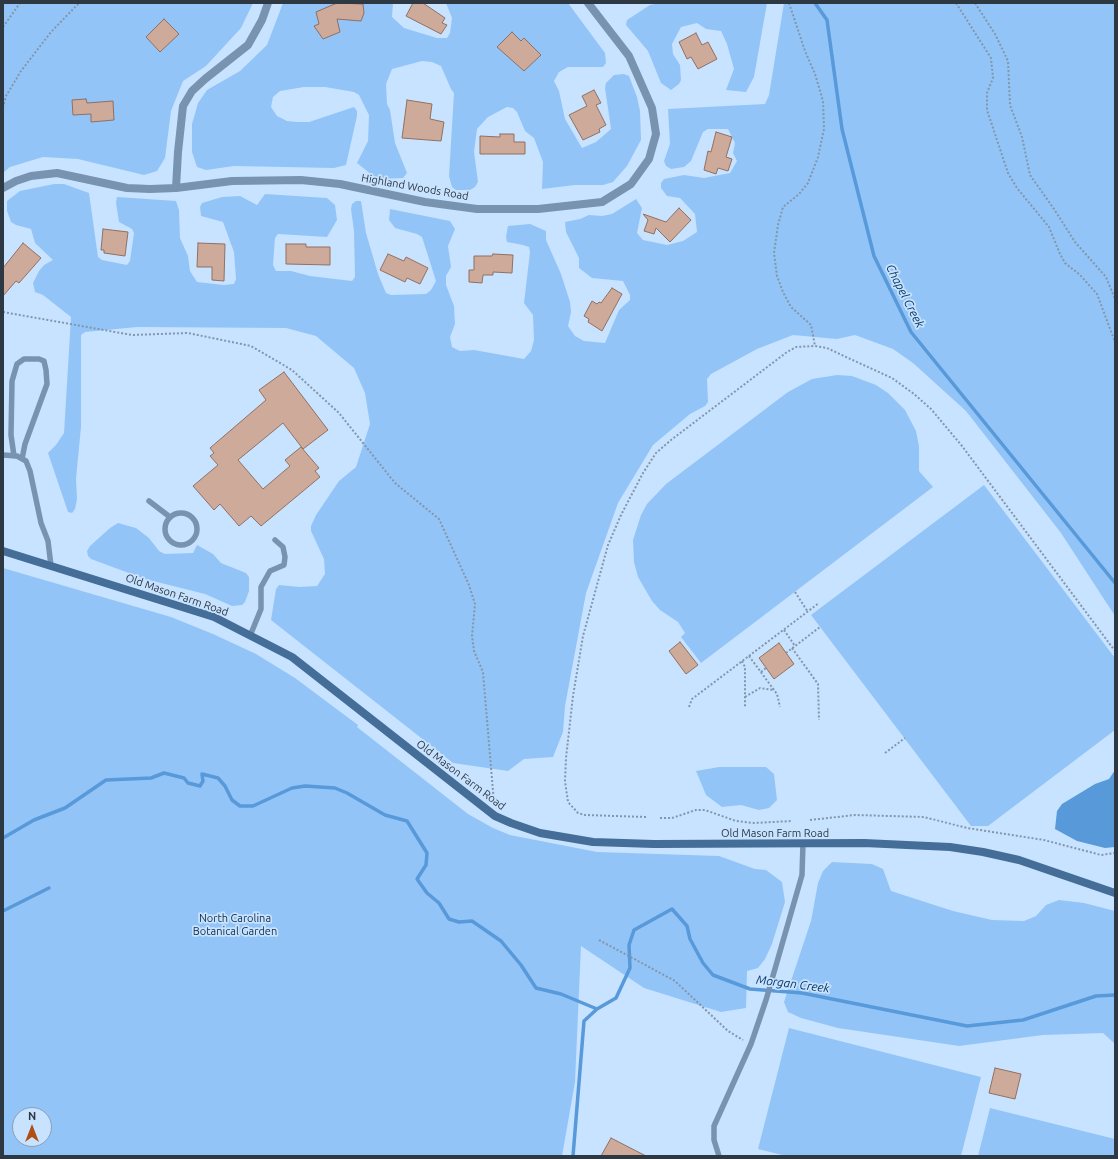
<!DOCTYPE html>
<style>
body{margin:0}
#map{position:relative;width:1118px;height:1159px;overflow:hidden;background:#c8e3ff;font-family:Ubuntu,sans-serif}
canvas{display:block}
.frame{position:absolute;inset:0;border:4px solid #2d3843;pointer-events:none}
.north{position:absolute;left:12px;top:1107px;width:40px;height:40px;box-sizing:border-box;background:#c8e3ff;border:1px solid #8a9fb4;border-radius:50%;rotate:0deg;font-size:11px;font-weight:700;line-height:16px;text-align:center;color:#2d3843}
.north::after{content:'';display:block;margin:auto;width:14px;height:18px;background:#b04d12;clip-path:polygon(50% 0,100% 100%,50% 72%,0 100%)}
</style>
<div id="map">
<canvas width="1118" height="1159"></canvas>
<div class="frame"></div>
<div class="north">N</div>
</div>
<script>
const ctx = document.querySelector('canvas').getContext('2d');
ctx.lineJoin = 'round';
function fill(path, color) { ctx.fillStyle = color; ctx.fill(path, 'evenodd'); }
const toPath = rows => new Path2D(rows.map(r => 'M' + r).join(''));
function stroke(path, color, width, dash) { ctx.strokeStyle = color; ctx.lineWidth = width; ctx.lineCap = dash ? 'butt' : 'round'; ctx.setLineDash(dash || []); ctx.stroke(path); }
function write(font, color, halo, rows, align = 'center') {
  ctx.font = font + ' Ubuntu,sans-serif'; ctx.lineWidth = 3.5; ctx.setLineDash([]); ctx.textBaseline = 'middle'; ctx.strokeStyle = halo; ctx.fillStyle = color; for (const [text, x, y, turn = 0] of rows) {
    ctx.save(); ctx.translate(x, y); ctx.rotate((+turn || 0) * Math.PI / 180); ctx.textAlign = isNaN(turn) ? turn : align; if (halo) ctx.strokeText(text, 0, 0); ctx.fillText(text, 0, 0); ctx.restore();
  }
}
fill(toPath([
 [3,3,193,4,253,3,241,28,206,66,183,81,171,111,165,158,157,171,144,175,78,159,43,157,10,167,3,173],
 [283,3,393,3,392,17,404,28,437,38,447,38,450,33,452,18,446,3,568,3,605,53,606,63,603,67,568,67,559,72,554,81,559,91,565,119,582,148,596,142,611,129,605,88,606,83,614,75,624,74,629,76,637,97,640,111,641,140,627,166,613,182,603,185,575,185,542,189,543,162,534,138,525,131,517,112,513,108,507,107,488,117,477,129,474,152,478,182,475,187,470,190,456,190,452,187,449,176,454,93,451,89,441,66,432,62,422,61,392,69,386,84,387,104,390,110,395,143,407,173,403,178,377,179,357,163,368,141,369,115,359,95,354,92,325,87,304,87,280,91,273,97,271,107,277,116,287,121,297,122,309,122,354,107,357,111,357,116,346,165,334,168,234,166,206,170,197,167,192,152,192,124,198,103,207,90,240,71,267,45],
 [660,3,767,3,754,77,746,92,726,90,734,69,727,44,721,31,706,29,697,23,681,27,672,44,673,54,680,65,681,80,679,84,671,90,661,83,648,51,626,25,627,20,650,5],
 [784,3,1115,3,1115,616,1061,533,966,411,913,363,893,349,855,335,837,339,793,335,757,349,711,374,707,379,708,402,705,406,690,414,653,445,618,503,586,593,565,706,563,732,553,757,524,759,508,771,453,763,271,620,276,589,279,585,299,587,317,586,325,574,324,559,311,531,311,526,316,515,339,481,356,467,370,424,365,393,354,368,316,336,286,328,137,327,85,332,81,335,81,427,76,479,77,499,75,509,72,513,68,512,48,453,56,445,64,433,71,317,43,295,35,292,33,283,39,271,44,265,53,260,35,243,31,229,16,225,11,222,7,211,7,201,20,191,54,184,64,184,89,193,98,257,102,260,127,265,130,261,134,233,132,229,119,222,116,203,117,197,176,201,179,210,180,238,188,256,190,271,197,282,224,285,234,284,236,279,234,252,223,222,201,216,200,207,202,203,222,197,240,196,257,205,265,194,327,198,335,205,337,220,327,237,278,234,275,238,273,265,276,271,291,271,310,276,352,281,355,277,354,231,351,209,352,204,356,201,361,201,366,233,378,274,386,293,391,295,426,294,431,290,436,281,422,237,417,234,395,228,389,220,390,209,450,221,455,229,448,246,451,267,446,276,446,285,454,306,455,324,450,337,452,347,460,351,474,350,524,359,531,351,534,340,533,315,524,303,530,252,529,247,523,245,507,242,506,237,508,226,530,224,546,231,546,240,561,274,570,302,571,312,568,326,575,336,584,341,605,343,619,310,630,300,630,295,623,281,592,278,579,268,579,258,566,232,565,222,580,219,589,215,602,216,612,214,636,199,642,208,637,233,643,240,667,245,683,241,697,232,695,214,680,198,667,196,661,188,661,183,664,179,684,175,704,178,730,173,737,161,733,153,735,143,728,129,708,129,703,132,691,161,684,167,671,169,666,166,664,161,670,144,668,109,765,104,769,95],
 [837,375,852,376,876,385,888,393,905,410,916,431,919,446,919,471,933,487,701,663,681,637,685,633,678,622,660,610,652,601,638,577,634,562,633,540,641,515,647,504,666,484,788,392,812,379],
 [984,485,1115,658,1115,730,988,826,971,826,811,615],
 [118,523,136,528,149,538,159,551,165,554,193,553,197,545,213,554,221,563,246,573,249,577,249,591,245,602,242,605,232,606,205,594,145,579,91,559,88,556,87,551,90,546,110,528],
 [3,568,171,617,213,634,256,654,295,678,358,725,357,727,468,814,493,828,510,835,597,852,719,856,755,869,766,870,782,882,785,902,772,944,765,959,758,968,747,971,746,1008,721,1012,644,988,581,946,575,1082,562,1156,3,1156],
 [20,1115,44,1115,44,1139,20,1139],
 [719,767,766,767,774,774,777,800,769,808,759,810,741,805,722,807,706,795,696,771],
 [832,862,872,864,883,869,891,891,953,911,992,920,1024,921,1036,916,1046,905,1059,900,1084,903,1115,911,1115,1044,1103,1033,1043,1035,959,1046,838,1028,801,1018,788,1012,784,1002,811,921,818,883,823,871],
 [789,1028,981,1077,961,1156,786,1156,758,1149],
 [990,1108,1115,1139,1115,1156,978,1156]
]), '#93c4f8');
fill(toPath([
 [1115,770,1115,847,1105,848,1077,841,1055,829,1057,811,1062,804,1095,784,1109,779]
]), '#5899da');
stroke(toPath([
 [815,3,827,20,842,129,874,256,911,332,1115,583],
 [3,838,34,820,65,808,106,780,151,778,164,773,184,778,188,783,200,786,203,781,202,774,218,778,225,786,232,800,240,806,253,806,292,788,305,786,335,788,347,793,385,815,407,821,427,853,426,865,417,879,427,893,439,903,449,919,459,922,472,921,501,941,521,965,536,988,561,994,597,1009],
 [3,911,49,888],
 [573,1156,584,1021,597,1009,616,998,630,968,629,945,634,930,672,909,687,926,690,939,703,963,713,975,750,989,802,993,967,1026,1023,1020,1096,996,1115,995]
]), '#5899da', 3.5);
const building = toPath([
 [337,3,363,4,364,13,361,21,337,19,340,32,323,39,314,26,319,24,316,12,337,3],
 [413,3,423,3,445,18,442,23,447,25,441,34,406,16,413,3],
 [164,19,179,34,160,52,146,37,164,19],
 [512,32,521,41,524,38,541,55,524,71,497,47,512,32],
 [696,33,702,45,708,42,717,59,698,69,691,57,687,59,679,42,696,33],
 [594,90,601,103,596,105,606,125,599,129,600,132,583,140,569,115,587,106,582,96,594,90],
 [86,99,87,103,113,101,114,120,91,122,91,114,73,115,72,100,86,99],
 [407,100,432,104,430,119,444,122,441,141,402,138,407,100],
 [716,132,732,137,726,157,732,159,728,171,718,168,716,174,704,170,708,151,711,152,716,132],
 [500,134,514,134,514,142,525,142,525,154,480,154,480,136,500,137,500,134],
 [679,208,691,220,670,242,656,228,654,234,644,231,648,220,643,214,666,222,679,208],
 [103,229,128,232,125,256,104,253,104,250,101,250,103,229],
 [23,243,41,258,19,283,16,281,3,296,3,268,23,243],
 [198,243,225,244,224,281,212,280,212,267,197,267,198,243],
 [286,244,306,244,306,247,330,247,330,265,286,264,286,244],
 [388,254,404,261,406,257,428,268,420,284,407,278,405,282,380,270,388,254],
 [493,254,513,255,512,273,493,272,493,275,483,275,482,283,469,282,469,270,474,270,474,256,492,256,493,254],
 [612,288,622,294,602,331,588,322,589,319,584,316,592,301,597,304,599,302,601,303,612,288],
 [284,372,328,430,303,449,283,423,238,460,263,489,290,466,285,460,301,447,319,468,315,471,320,477,261,526,251,516,239,526,220,504,214,510,193,486,218,465,210,456,214,453,210,448,266,400,259,390,284,372],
 [680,642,698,665,686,674,669,651,680,642],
 [779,643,794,664,774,679,759,658,779,643],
 [995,1068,1021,1074,1015,1099,989,1093,995,1068],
 [611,1138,646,1156,601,1156,611,1138]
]);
fill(building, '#cdaa99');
stroke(building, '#917061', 1);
stroke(toPath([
 [789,3,805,51,815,74,823,101,824,129,818,157,808,183,799,194,783,207,778,225,774,253,777,276,783,292,791,307,811,325,815,346],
 [956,3,991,58,993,78,987,93,987,110,1008,173,1017,188,1049,227,1060,254,1065,263,1080,275,1097,294,1115,342],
 [975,3,995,34,1008,61,1010,105,1022,137,1030,175,1054,209,1075,242,1106,277,1115,299],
 [3,27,20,3],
 [3,108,6,96,21,71,51,32,79,3],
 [3,312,132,335,188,333,251,346,292,370,339,413,395,483,439,519,469,585,475,604,472,636,474,651,483,672,494,803],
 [795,592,808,612],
 [784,630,795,646],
 [792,648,818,684,819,720],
 [786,653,820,627],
 [749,656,777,694,780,707],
 [742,661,745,667,745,707],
 [761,672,766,668],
 [745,697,760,688,773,690],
 [689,707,692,699,819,603],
 [885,753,905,738],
 [646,817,585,815,578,813,568,802,565,781,566,758,573,696,583,636,608,545,621,515,643,473,656,453,671,440,787,352,796,347,815,346,827,348,846,357,892,378,914,394,931,409,962,446,1115,651],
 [660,818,672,818,696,810,705,810,736,821,754,823,792,821],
 [810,820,855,815,924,817,967,828,1044,840,1101,855,1115,853],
 [599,940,675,981,728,1031,743,1040]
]), '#8296aa', 2, [2, 2]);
stroke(toPath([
 [3,455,17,456,26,461,30,471,41,523,48,541,51,566],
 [14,456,11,435,12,381,17,364,24,359,39,359,44,361,46,370,47,384,25,444,22,459],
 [149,501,170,517],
 '165 529a16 16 0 1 1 32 0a16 16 0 1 1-32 0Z',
 [250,636,261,609,261,587,270,571,284,565,285,557,283,547,275,540],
 [719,1156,714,1140,714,1126,751,1044,766,1000,802,875,803,843]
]), '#7893b0', 5.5);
stroke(toPath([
 [268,3,262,20,248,45,205,79,192,91,183,106,178,152,176,188,232,181,301,180,340,184,425,202,477,209,538,209,602,202,631,184,649,159,656,134,652,108,629,56,588,3],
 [3,188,16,181,31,176,57,173,127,188,150,189,176,188]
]), '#7893b0', 8);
stroke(toPath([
 [3,551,214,617,292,657,495,816,511,823,540,833,593,842,654,844,864,843,950,847,983,852,1019,860,1115,893]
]), '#446d97', 8);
write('11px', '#2d3843', '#c8e3ff', [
 ["Highland Woods Road",415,187,10],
 ["Old Mason Farm Road",177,595,19],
 ["Old Mason Farm Road",461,775,37],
 ["Old Mason Farm Road",775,833]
]);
write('11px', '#0f2b45', '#c8e3ff', [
 ["North Carolina",235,918],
 ["Botanical Garden",235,931]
]);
write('italic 12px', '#00325c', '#c8e3ff', [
 ["Chapel Creek",905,296,63],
 ["Morgan Creek",793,984,7]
]);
</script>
